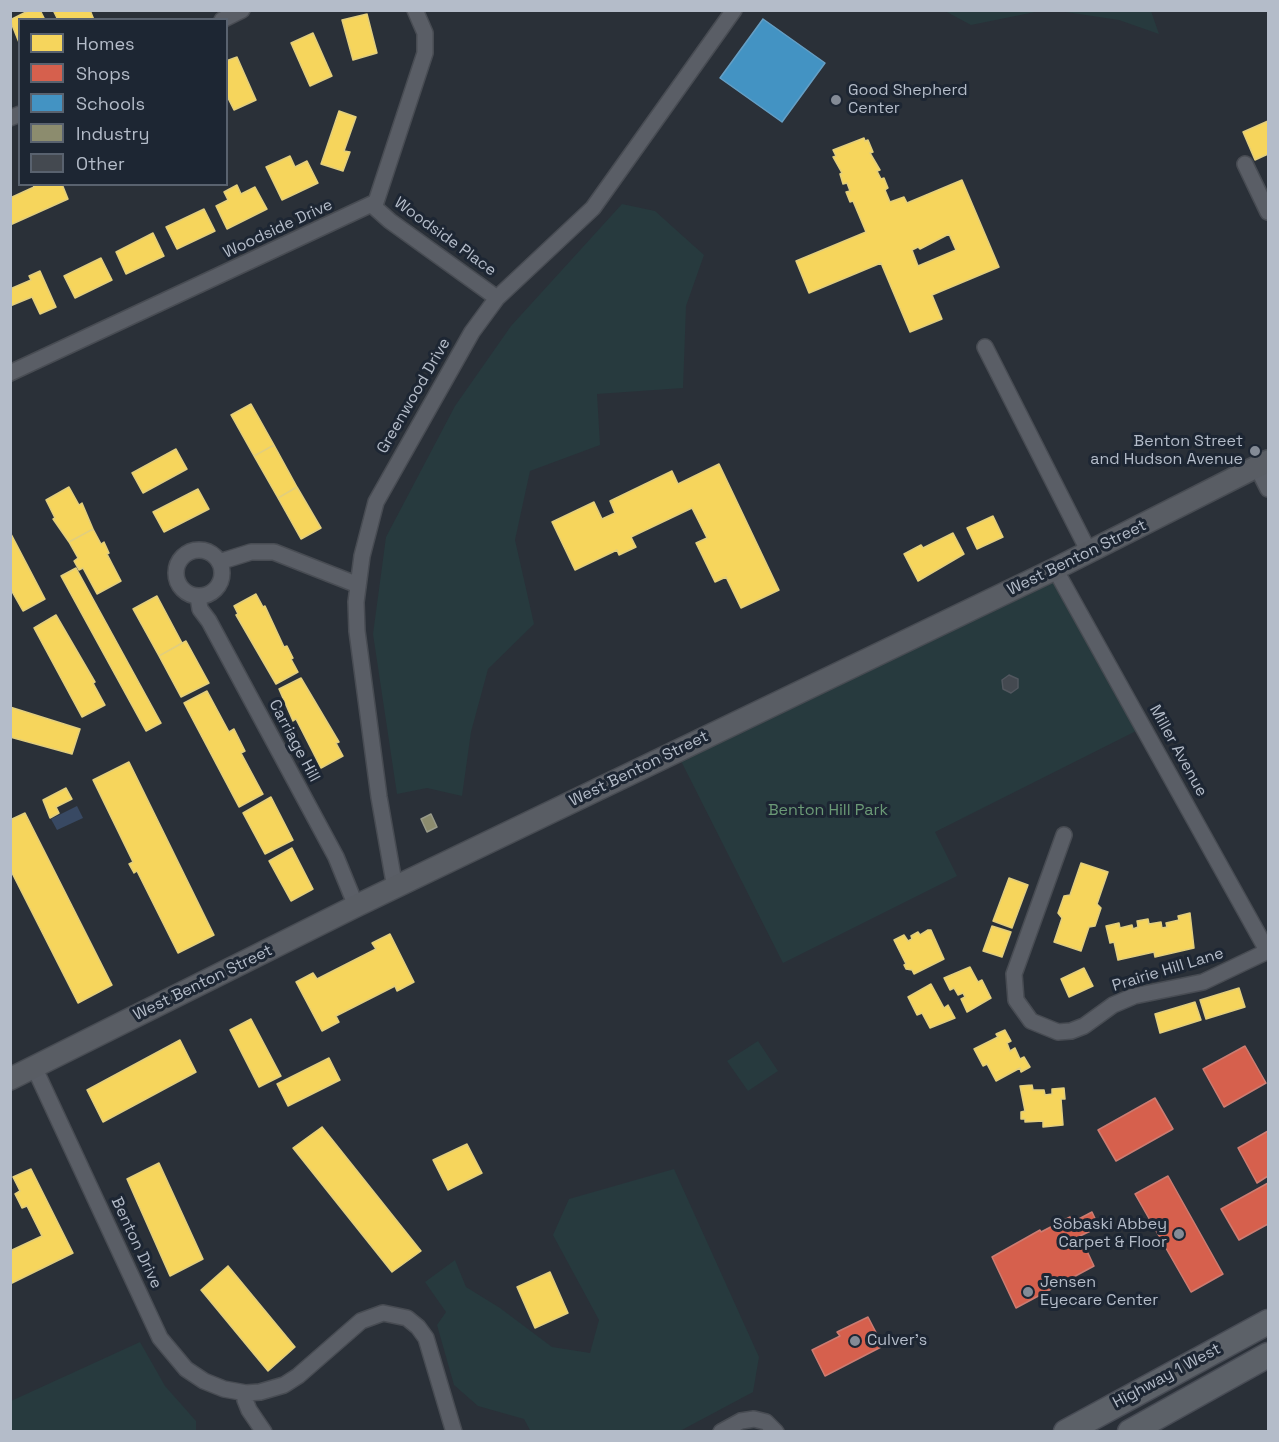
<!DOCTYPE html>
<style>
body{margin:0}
#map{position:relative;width:1279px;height:1442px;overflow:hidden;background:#2a3038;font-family:"Space Grotesk",sans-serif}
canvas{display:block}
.frame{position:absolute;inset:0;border:12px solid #b4bcc9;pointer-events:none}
.legend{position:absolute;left:18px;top:18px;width:210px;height:168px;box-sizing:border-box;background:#1d2633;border:2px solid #59626f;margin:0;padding:8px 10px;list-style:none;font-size:18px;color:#b4bcc9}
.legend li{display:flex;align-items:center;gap:12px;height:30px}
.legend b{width:30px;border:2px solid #59626f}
</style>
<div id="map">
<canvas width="1279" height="1442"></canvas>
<div class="frame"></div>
<ul class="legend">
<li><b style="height:16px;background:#f6d55c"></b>Homes</li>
<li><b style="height:16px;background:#d6604d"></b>Shops</li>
<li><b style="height:16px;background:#4393c3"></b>Schools</li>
<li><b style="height:16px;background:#8c8c6e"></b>Industry</li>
<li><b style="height:16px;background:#444950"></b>Other</li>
</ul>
</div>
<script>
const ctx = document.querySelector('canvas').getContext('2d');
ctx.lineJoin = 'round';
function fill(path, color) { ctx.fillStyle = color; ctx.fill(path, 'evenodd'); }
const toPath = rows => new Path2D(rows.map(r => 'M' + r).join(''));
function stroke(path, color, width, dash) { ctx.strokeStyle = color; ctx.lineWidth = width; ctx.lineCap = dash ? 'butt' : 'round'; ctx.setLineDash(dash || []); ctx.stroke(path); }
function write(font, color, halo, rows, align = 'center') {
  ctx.font = font + ' "Space Grotesk",sans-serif'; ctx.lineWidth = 6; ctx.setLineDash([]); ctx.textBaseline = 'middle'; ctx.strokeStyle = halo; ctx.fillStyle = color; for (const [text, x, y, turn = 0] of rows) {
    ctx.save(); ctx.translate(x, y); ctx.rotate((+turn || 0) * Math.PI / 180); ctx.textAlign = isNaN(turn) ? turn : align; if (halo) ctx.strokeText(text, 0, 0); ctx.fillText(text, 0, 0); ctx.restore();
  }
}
fill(toPath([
 [945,11,1040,11,971,25],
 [1059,11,1151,11,1159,34,1119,20],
 [622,204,655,211,704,255,686,306,683,388,597,394,600,445,530,471,515,540,534,624,488,669,471,732,462,796,427,788,397,794,373,634,386,537,455,406,511,326],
 [1060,577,1144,727,935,832,957,876,783,963,680,759],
 [758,1041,778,1071,748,1091,727,1061],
 [674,1169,759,1357,753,1392,680,1431,531,1432,524,1419,478,1406,454,1385,437,1325,446,1312,425,1282,455,1260,466,1287,500,1308,552,1347,590,1353,599,1320,553,1235,569,1199],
 [140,1342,165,1386,196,1421,196,1431,11,1431,11,1401]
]), '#273a3e');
fill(toPath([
 [77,806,83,818,57,830,51,819]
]), '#384963');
const homes = toPath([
 [30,10,40,10,45,20,20,20,20,45,10,20,30,10],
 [53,10,90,10,94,20,58,20,53,10],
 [367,14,377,53,353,60,342,20,367,14],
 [313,33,332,76,310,86,291,43,313,33],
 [237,57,256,100,234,110,226,94,226,61,237,57],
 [339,111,356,117,344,151,350,152,343,171,321,164,339,111],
 [1268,121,1268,154,1255,160,1243,132,1268,121],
 [864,138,865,141,868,140,873,152,870,153,880,170,877,171,881,179,884,178,888,188,885,190,890,202,904,197,907,203,962,180,999,267,932,295,942,319,910,332,881,263,809,293,796,261,866,232,853,201,850,202,846,192,850,191,847,183,843,184,840,174,842,173,833,157,836,156,833,150,864,138],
 [949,234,956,250,918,266,912,250,918,247,920,249,949,234],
 [290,156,295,167,307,161,318,183,282,200,266,167,290,156],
 [33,184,62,184,68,199,10,225,10,198,34,187,33,184],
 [237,185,241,194,255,187,267,209,227,229,216,206,228,200,224,192,237,185],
 [204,209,215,231,177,249,166,227,204,209],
 [153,233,164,256,126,274,116,252,153,233],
 [101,258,112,280,75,298,64,276,101,258],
 [40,271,56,307,40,314,32,297,10,306,10,289,31,280,29,276,40,271],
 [251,404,274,445,254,456,231,415,251,404],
 [274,445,297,487,278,498,254,456,274,445],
 [176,449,187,469,143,493,132,473,176,449],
 [719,464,779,590,741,608,726,577,715,582,696,543,707,538,692,508,631,537,636,547,619,555,617,550,575,570,552,522,594,502,602,519,615,513,610,501,672,471,678,484,719,464],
 [69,487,79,505,82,503,93,529,69,542,53,519,55,518,46,500,69,487],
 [297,487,321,528,301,539,278,498,297,487],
 [198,489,209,509,164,532,153,512,198,489],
 [993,516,1003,537,977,549,967,528,993,516],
 [93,529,101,544,104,542,109,553,107,554,121,581,97,594,83,568,79,570,74,561,78,558,69,542,93,529],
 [10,532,45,599,23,611,10,588,10,532],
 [953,533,964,554,918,581,904,554,921,545,923,548,953,533],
 [76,568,161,723,146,731,61,576,76,568],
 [256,594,263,607,265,606,284,647,287,646,293,658,291,659,298,672,276,684,236,615,238,614,234,606,256,594],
 [157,596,182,643,159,656,133,609,157,596],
 [56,615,95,682,93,683,105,705,82,717,34,628,56,615],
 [186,641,209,683,181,697,159,656,186,641],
 [301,678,339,742,336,743,343,756,321,768,296,719,293,721,279,689,301,678],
 [207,691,229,732,234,729,245,751,241,753,263,794,239,807,184,703,207,691],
 [10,707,80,729,72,754,10,737,10,707],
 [129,762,214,935,178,953,137,871,134,873,129,864,133,862,93,780,129,762],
 [66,788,72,799,56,807,59,813,50,818,43,800,66,788],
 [271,797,293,840,265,854,243,813,271,797],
 [25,813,112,985,78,1003,10,869,10,820,25,813],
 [292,848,313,889,291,901,269,861,292,848],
 [1081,863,1108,872,1097,904,1101,908,1095,926,1089,927,1081,951,1054,942,1062,918,1058,913,1064,896,1070,895,1081,863],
 [1009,878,1028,885,1012,928,993,921,1009,878],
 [1190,913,1194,948,1155,957,1154,952,1118,960,1114,942,1110,943,1106,926,1119,923,1120,928,1132,925,1133,929,1138,927,1137,921,1148,919,1149,924,1161,922,1162,928,1167,927,1166,923,1179,920,1178,916,1190,913],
 [992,926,1011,932,1002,957,983,951,992,926],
 [928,930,931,930,944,959,914,974,912,970,906,969,904,965,906,964,894,940,904,935,908,941,912,939,911,936,918,932,920,935,928,930],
 [390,934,414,982,397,991,395,986,336,1016,339,1022,322,1031,296,982,313,973,317,979,376,949,372,943,390,934],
 [970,967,978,982,982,980,991,998,967,1012,961,999,965,997,963,993,958,995,954,988,950,990,944,978,970,967],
 [1084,968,1093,986,1069,997,1061,979,1084,968],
 [931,984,944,1008,948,1005,955,1018,930,1028,922,1013,917,1015,908,997,931,984],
 [1239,988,1245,1007,1206,1019,1200,1000,1239,988],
 [1195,1002,1201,1020,1160,1033,1155,1014,1195,1002],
 [251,1019,281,1076,259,1087,230,1030,251,1019],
 [1005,1030,1011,1041,1007,1043,1010,1051,1015,1048,1020,1059,1024,1057,1030,1067,1021,1072,1020,1068,996,1081,987,1064,983,1066,974,1049,998,1037,996,1034,1005,1030],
 [180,1040,196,1072,103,1122,87,1090,180,1040],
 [329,1058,340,1080,288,1106,277,1084,329,1058],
 [1032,1085,1033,1090,1044,1090,1045,1095,1052,1094,1052,1089,1064,1088,1065,1099,1061,1099,1063,1125,1043,1127,1043,1121,1025,1122,1025,1119,1021,1119,1021,1112,1025,1111,1020,1086,1032,1085],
 [322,1127,421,1251,392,1272,293,1148,322,1127],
 [467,1144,482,1173,448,1190,433,1160,467,1144],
 [159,1163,203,1259,170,1276,127,1179,159,1163],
 [31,1169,73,1253,10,1284,10,1251,42,1236,27,1206,22,1208,15,1194,20,1191,13,1177,31,1169],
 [228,1266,295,1347,268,1371,201,1290,228,1266],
 [550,1272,568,1313,535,1328,517,1287,550,1272]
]);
fill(homes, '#f6d55c');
stroke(homes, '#e2ce7d', 1.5);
const shops = toPath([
 [1245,1046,1266,1083,1224,1107,1203,1069,1245,1046],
 [1155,1098,1173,1129,1116,1161,1098,1130,1155,1098],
 [1268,1131,1268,1176,1257,1183,1238,1148,1268,1131],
 [1168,1176,1223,1274,1191,1292,1135,1194,1168,1176],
 [1268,1183,1268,1224,1239,1240,1221,1209,1268,1183],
 [1092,1212,1099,1227,1080,1236,1094,1266,1016,1308,992,1257,1040,1230,1041,1232,1070,1217,1073,1222,1092,1212],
 [868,1317,883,1346,825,1376,812,1350,840,1336,837,1332,868,1317]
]);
fill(shops, '#d6604d');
stroke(shops, '#cc7c72', 1.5);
const schools = toPath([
 [763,19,825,63,782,122,720,78,763,19]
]);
fill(schools, '#4393c3');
stroke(schools, '#659fc5', 1.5);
const industry = toPath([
 [431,814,437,827,427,832,421,819,431,814]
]);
fill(industry, '#8c8c6e');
stroke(industry, '#989a89', 1.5);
const building = toPath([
 [1009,675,1018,679,1018,688,1011,693,1003,689,1002,680,1009,675]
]);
fill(building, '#444950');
stroke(building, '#52575f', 1.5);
const street = toPath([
 [222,20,242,10],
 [10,118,20,114],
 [1245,164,1268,212],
 [372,205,390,221,497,298],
 [985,347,1089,552],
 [10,373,376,202,425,53,425,33,415,10],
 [1257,467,1268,489],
 '176 573a23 23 0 1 1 46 0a23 23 0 1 1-46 0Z',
 [219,562,251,552,274,552,358,585],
 [1055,569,1268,952],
 [198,596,200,609,209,621,336,857,356,906],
 [1064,835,1014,974,1016,1000,1031,1021,1058,1032,1071,1031,1084,1026,1113,1005,1134,996,1203,982,1268,951],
 [395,888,379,797,357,631,356,602,362,556,376,502,472,332,497,298,593,208,734,10],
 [34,1067,160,1338,186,1369,204,1381,224,1389,246,1393],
 [264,1432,249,1410,245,1400,246,1393,260,1392,284,1385,298,1376,361,1321,383,1313,407,1318,418,1327,426,1338,454,1432],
 [721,1432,741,1421,754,1419,766,1422,776,1432]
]);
const secondary = toPath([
 [10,1079,356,906,1055,569,1268,461]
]);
const primary = toPath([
 [1066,1432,1268,1322],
 [1130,1432,1268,1355]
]);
stroke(street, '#484c53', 18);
stroke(secondary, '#484c53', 24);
stroke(primary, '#484c55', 27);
stroke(street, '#5a5e66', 15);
stroke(secondary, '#595d64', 21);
stroke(primary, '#5c6168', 24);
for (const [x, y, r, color] of [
 [836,100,6,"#848b96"],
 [1255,451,6,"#848b96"],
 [1179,1234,6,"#848b96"],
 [1028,1292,6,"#848b96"],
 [855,1341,6,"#848b96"]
]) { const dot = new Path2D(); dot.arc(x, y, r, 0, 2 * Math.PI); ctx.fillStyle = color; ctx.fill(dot); stroke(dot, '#1d2633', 2); }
write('16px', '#b4bcc9', '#1d2633', [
 ["Good Shepherd",848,91],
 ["Center",848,109],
 ["Benton Street",1243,442,"right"],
 ["and Hudson Avenue",1243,460,"right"],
 ["Sobaski Abbey",1167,1225,"right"],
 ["Carpet & Floor",1167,1243,"right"],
 ["Jensen",1040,1283],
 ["Eyecare Center",1040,1301],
 ["Culver's",867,1341]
], 'left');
write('16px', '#b4bcc9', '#1d2633', [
 ["Woodside Drive",278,229,-25],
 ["Woodside Place",445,237,36],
 ["Greenwood Drive",414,396,-60],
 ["West Benton Street",1077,558,-26],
 ["Carriage Hill",294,741,62],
 ["Miller Avenue",1178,751,61],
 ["West Benton Street",639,769,-26],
 ["Prairie Hill Lane",1168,970,-17],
 ["West Benton Street",203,983,-26],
 ["Benton Drive",136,1243,65],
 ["Highway 1 West",1167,1376,-28]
]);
write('16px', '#6b9a76', '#1d2633', [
 ["Benton Hill Park",828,811]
]);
</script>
